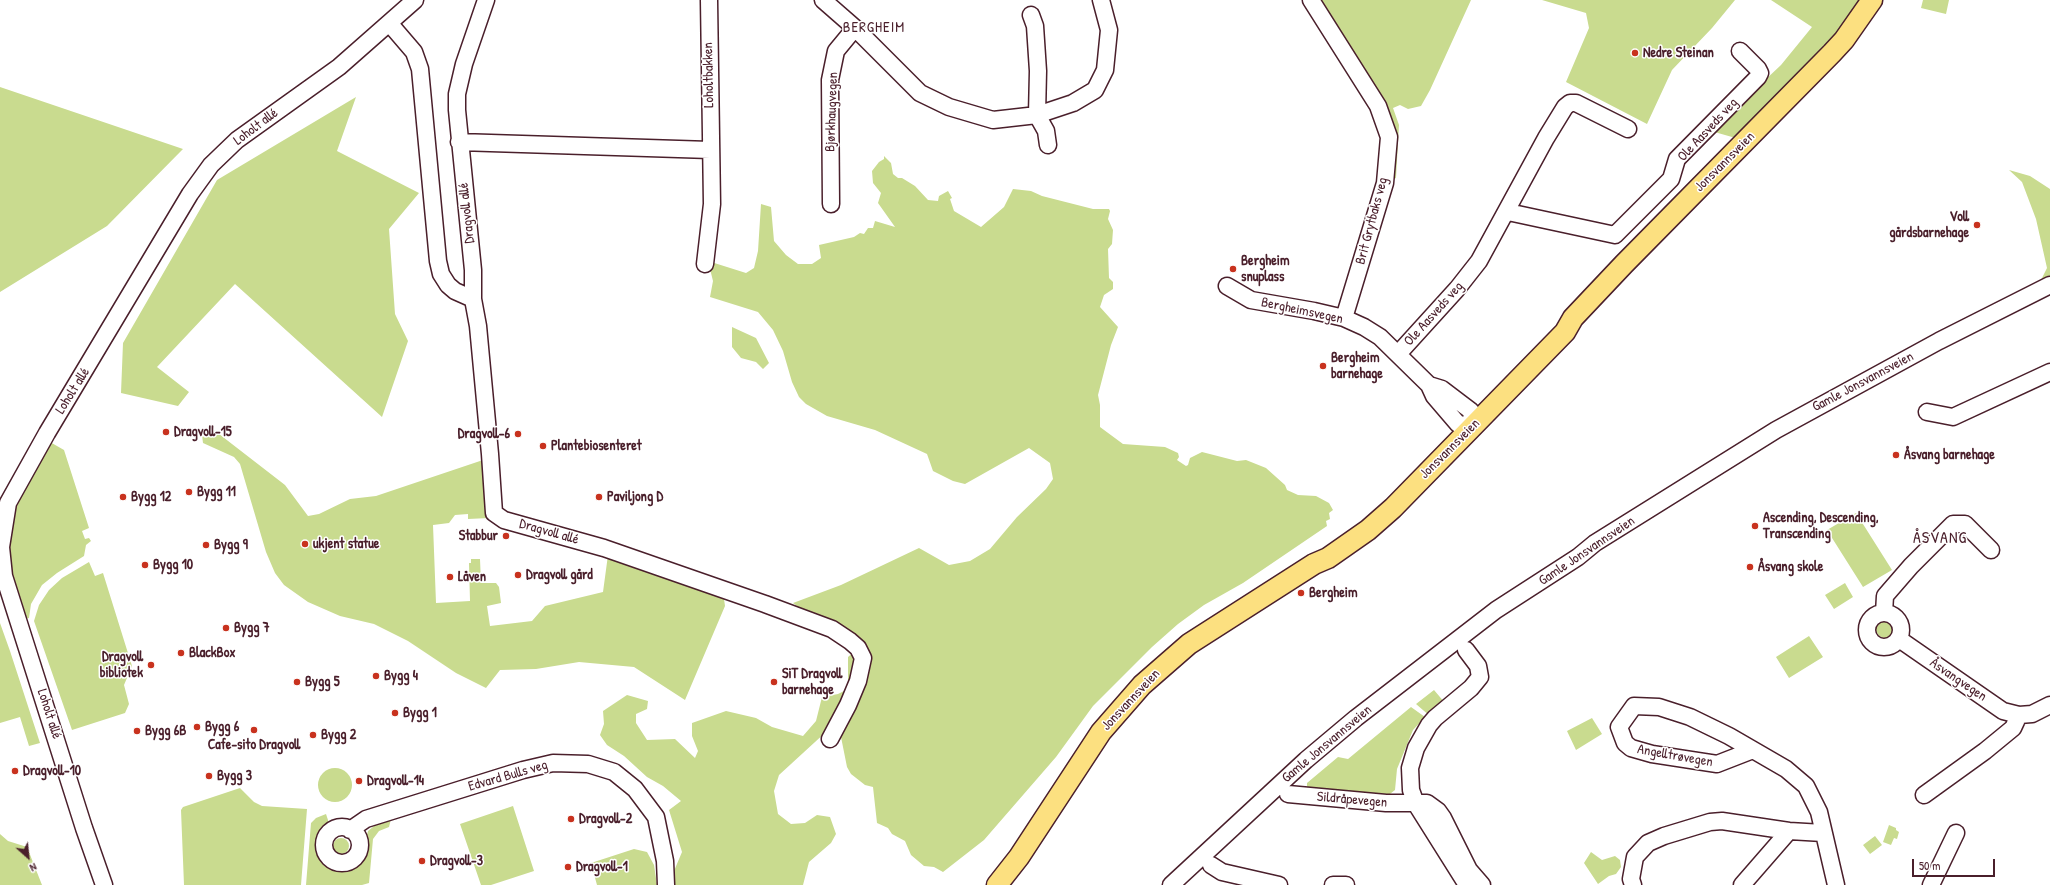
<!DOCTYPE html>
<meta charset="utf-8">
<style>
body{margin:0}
#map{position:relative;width:2050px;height:885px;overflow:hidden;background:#fff;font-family:"Patrick Hand",sans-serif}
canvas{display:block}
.north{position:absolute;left:8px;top:837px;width:40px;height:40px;-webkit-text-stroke:3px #fff;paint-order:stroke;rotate:153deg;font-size:11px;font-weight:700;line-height:16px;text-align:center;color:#4a1f2b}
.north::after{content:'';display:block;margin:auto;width:14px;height:18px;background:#4a1f2b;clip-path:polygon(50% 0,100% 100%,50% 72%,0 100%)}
.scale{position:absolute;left:1912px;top:859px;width:83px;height:18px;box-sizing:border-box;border:2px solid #4a1f2b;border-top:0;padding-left:5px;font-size:12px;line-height:14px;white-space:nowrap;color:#4a1f2b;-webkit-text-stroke:3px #fff;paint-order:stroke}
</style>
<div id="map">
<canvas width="2050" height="885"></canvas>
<div class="north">N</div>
<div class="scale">50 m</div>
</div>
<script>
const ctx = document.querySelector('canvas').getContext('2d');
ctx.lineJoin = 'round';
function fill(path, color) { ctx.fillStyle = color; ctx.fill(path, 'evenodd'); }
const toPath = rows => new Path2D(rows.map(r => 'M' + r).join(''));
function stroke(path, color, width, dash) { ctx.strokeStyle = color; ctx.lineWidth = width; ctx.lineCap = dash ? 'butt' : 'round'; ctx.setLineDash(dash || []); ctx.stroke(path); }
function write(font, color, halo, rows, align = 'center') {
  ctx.font = font + ' "Patrick Hand",sans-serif'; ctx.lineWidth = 3; ctx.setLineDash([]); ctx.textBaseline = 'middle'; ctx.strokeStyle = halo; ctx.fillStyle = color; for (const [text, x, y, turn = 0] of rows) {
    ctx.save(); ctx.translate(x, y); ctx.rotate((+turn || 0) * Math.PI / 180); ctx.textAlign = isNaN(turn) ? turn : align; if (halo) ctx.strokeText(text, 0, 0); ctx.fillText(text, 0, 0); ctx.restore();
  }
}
fill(toPath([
 [1311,0,1471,0,1430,90,1421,106,1408,109,1400,105,1393,108,1399,125,1396,178,1385,183,1389,137],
 [1542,0,1735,0,1712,28,1672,70,1647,124,1566,82,1589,28,1586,13],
 [1771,0,1864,0,1848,23,1739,139,1711,131,1781,65,1812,27],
 [1923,0,1949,0,1946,14,1921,8],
 [0,87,183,149,107,226,0,292],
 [356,97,337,151,419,193,389,229,395,314,408,341,382,417,235,284,157,367,189,392,178,406,121,393,123,343,217,180],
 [884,156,891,163,893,174,898,178,902,178,915,186,928,200,938,201,939,196,948,191,952,198,950,199,954,211,981,227,1004,207,1013,189,1031,191,1042,196,1093,209,1109,209,1110,211,1108,219,1113,230,1112,244,1108,249,1109,278,1113,282,1113,289,1104,295,1100,307,1118,327,1111,345,1098,395,1100,405,1100,427,1123,444,1165,447,1178,453,1179,457,1177,460,1186,466,1188,465,1190,458,1202,452,1237,461,1246,460,1266,468,1285,485,1287,490,1298,495,1316,496,1329,503,1333,510,1329,513,1330,519,1326,521,1327,526,1243,583,1204,605,1178,624,1152,647,1093,706,1056,757,984,840,943,872,934,867,924,866,911,855,905,841,892,834,888,828,877,823,873,787,865,785,851,774,847,767,841,737,838,730,827,731,779,775,774,791,778,814,791,824,805,823,817,815,830,817,836,834,831,843,809,862,803,885,675,885,674,871,682,852,669,810,681,801,663,786,647,777,624,756,607,745,600,735,604,724,603,711,627,695,648,701,647,709,636,714,636,723,647,740,675,739,695,758,698,751,692,736,692,723,726,711,756,718,772,727,803,736,816,721,822,697,838,694,846,690,848,683,848,657,856,650,793,603,841,585,919,548,949,565,970,561,990,549,1017,517,1046,489,1053,479,1050,463,1029,448,965,484,953,481,933,471,927,454,875,430,827,416,806,404,799,397,792,382,783,351,773,330,758,312,710,297,713,281,708,261,746,273,754,268,758,251,761,204,771,207,774,241,786,255,798,264,812,264,821,258,819,245,854,237,860,233,864,234,868,228,873,228,875,221,895,227,878,203,881,193,873,183,872,171,879,162,884,159],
 [2009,170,2030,176,2050,189,2050,279,2039,284,2047,268,2036,219,2022,182],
 [732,327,756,338,769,363,763,369,756,362,741,358,732,347],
 [210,427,285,485,308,516,319,514,350,499,376,496,483,460,489,518,468,519,468,514,455,515,449,523,433,525,436,603,470,601,469,563,471,563,471,559,480,559,481,583,496,583,499,587,501,603,487,606,490,626,532,621,545,606,603,592,608,555,723,592,725,606,685,700,634,667,579,662,536,669,500,670,486,688,456,673,408,641,374,624,340,616,308,602,284,585,275,573,266,552,240,464,234,457,203,443,202,435],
 [50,442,64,450,89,528,82,531,85,539,89,538,91,541,86,545,84,556,57,573,42,585,31,604,29,618,24,619,13,580,7,548,11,522,22,487],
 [1856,513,1892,570,1863,587,1827,530],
 [89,562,95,576,103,573,132,666,124,685,129,704,125,713,72,730,34,621,39,605,49,590,62,578],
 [1845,583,1853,597,1834,609,1825,595],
 '1876 629a9 9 0 1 1 18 0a9 9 0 1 1-18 0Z',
 [0,623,10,651,40,743,29,746,20,717,0,723],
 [1809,636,1823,657,1789,678,1776,657],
 [1434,690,1445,703,1431,717,1416,704],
 [1411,707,1425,717,1413,730,1397,769,1395,790,1386,797,1307,789,1307,783,1338,757,1348,759],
 [1592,718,1602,734,1576,750,1567,731],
 '318 785a17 17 0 1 1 34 0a17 17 0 1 1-34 0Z',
 [240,788,254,802,262,806,307,809,301,885,184,885,181,810,183,807],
 [513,806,534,871,491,885,481,885,460,824],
 [326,814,329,823,319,836,317,852,321,861,328,866,337,869,346,869,354,865,361,858,368,831,379,822,391,819,389,827,379,831,373,839,369,883,362,885,306,885,311,823,316,818],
 [1889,825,1896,828,1896,830,1899,832,1897,839,1894,838,1891,845,1883,842],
 [0,834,8,841,27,847,42,885,0,885],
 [1875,836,1882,845,1870,854,1863,845],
 '333 846a8 8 0 1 1 16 0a8 8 0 1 1-16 0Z',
 [634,849,647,852,654,865,657,885,597,885,591,863],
 [1591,852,1602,860,1615,856,1620,860,1621,867,1616,874,1609,876,1598,884,1584,863]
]), '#c9db8f');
const minor = toPath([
 [486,0,464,64,457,94,457,110,473,270,473,299,478,326,490,454,494,513,504,520,604,548,765,604,832,629,850,641,858,648,863,658,858,681,848,705,830,739],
 [823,0,855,28,920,93,949,107,993,120,1037,115,1073,103,1095,90,1105,70,1109,30,1101,0],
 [1311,0,1378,106,1389,137,1385,183,1344,318],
 [1031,15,1035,26,1038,71,1037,115,1046,131,1048,145],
 [390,24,414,52,420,69,438,261,441,274,448,285,455,291,473,299],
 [459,142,710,150],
 [831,204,830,80,836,51,855,28],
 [1508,212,1615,235,1671,179,1677,159,1758,77,1760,73,1758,69,1740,51],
 [705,264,712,204,709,0],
 [1227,286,1251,300,1314,311,1344,318,1364,327,1380,337,1429,385,1434,396,1458,424,1473,426,1471,411,1442,389,1429,385],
 [1398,354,1457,289,1479,261,1546,138,1565,107,1570,103,1576,103,1628,129],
 [1927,412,1953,417,2050,372],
 [1884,613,1885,596,1911,566,1953,524,1965,524,1991,550],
 '1867 630a17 17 0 1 1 34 0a17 17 0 1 1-34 0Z',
 [1899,639,2003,711,2019,715,2032,714,2050,705],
 [1466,650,1478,666,1480,677,1471,688,1435,718,1429,725,1416,748,1410,768,1411,790,1416,804,1467,885],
 [1753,750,1717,764,1652,754,1631,748,1625,743,1619,727,1634,706,1659,707,1690,717,1729,736,1786,769,1806,786,1819,812,1836,885],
 [1288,794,1386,803,1427,803,1438,811,1443,818,1469,870,1482,885],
 [1924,795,1985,751,2013,728,2019,715],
 '324 845a18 18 0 1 1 36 0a18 18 0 1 1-36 0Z',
 [350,830,366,819,523,770,553,763,588,764,614,772,635,789,656,817,665,861,666,885],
 [1211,865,1222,872,1279,885],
 [104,885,84,828,4,576,1,547,8,503,47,433,190,194,211,165,237,140,339,67,415,0],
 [1171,885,1306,760,1356,718,1496,610,1578,557,1595,543,1776,430,1939,341,2050,285],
 [1333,885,1346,885],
 [1633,885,1631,879,1635,857,1648,843,1664,836,1710,822,1722,821,1789,831,1823,833],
 [1742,885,1789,831],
 [1931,885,1956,833]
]);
const major = toPath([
 [997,885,1019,857,1101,732,1142,685,1189,644,1314,564,1328,558,1368,530,1393,508,1565,332,1573,318,1624,264,1832,53,1844,40,1872,0]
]);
stroke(minor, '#4a1f2b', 19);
stroke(major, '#4a1f2b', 23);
stroke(minor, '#fff', 16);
stroke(major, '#fce080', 20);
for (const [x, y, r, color] of [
 [1635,53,4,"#c8321e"],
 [1977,225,4,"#c8321e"],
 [1233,269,4,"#c8321e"],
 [1323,366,4,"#c8321e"],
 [166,432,4,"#c8321e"],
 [518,434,4,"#c8321e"],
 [543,446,4,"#c8321e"],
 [1896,455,4,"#c8321e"],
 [189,492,4,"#c8321e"],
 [123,497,4,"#c8321e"],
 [599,497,4,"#c8321e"],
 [1755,526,4,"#c8321e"],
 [506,536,4,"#c8321e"],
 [305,544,4,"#c8321e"],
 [206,545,4,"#c8321e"],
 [145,565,4,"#c8321e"],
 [1750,567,4,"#c8321e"],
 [518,575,4,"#c8321e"],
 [450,577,4,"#c8321e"],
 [1301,593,4,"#c8321e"],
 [226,628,4,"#c8321e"],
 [181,653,4,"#c8321e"],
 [151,665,4,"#c8321e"],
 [376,676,4,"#c8321e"],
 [297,682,4,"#c8321e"],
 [774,682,4,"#c8321e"],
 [395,713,4,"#c8321e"],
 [197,727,4,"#c8321e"],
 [254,730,4,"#c8321e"],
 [137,731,4,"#c8321e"],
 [313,735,4,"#c8321e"],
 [15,771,4,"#c8321e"],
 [209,776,4,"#c8321e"],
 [359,781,4,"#c8321e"],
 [571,819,4,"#c8321e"],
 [422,861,4,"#c8321e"],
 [568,867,4,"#c8321e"]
]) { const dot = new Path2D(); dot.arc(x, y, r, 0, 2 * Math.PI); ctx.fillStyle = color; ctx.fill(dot); stroke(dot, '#fff', 1.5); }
write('bold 14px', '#4a1f2b', '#fff', [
 ["Nedre Steinan",1643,53],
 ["Voll",1969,217,"right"],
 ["gårdsbarnehage",1969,233,"right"],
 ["Bergheim",1241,261],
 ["snuplass",1241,277],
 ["Bergheim",1331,358],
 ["barnehage",1331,374],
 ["Dragvoll-15",174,432],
 ["Dragvoll-6",510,434,"right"],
 ["Plantebiosenteret",551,446],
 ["Åsvang barnehage",1904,455],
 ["Bygg 11",197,492],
 ["Bygg 12",131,497],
 ["Paviljong D",607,497],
 ["Ascending, Descending,",1763,518],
 ["Transcending",1763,534],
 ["Stabbur",498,536,"right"],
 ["ukjent statue",313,544],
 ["Bygg 9",214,545],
 ["Bygg 10",153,565],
 ["Åsvang skole",1758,567],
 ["Dragvoll gård",526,575],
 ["Låven",458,577],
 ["Bergheim",1309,593],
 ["Bygg 7",234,628],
 ["BlackBox",189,653],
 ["Dragvoll",143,657,"right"],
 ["bibliotek",143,673,"right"],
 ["SiT Dragvoll",782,674],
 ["barnehage",782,690],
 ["Bygg 4",384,676],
 ["Bygg 5",305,682],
 ["Bygg 1",403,713],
 ["Bygg 6",205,727],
 ["Bygg 6B",145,731],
 ["Bygg 2",321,735],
 ["Cafe-sito Dragvoll",254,745,"center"],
 ["Dragvoll-10",23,771],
 ["Bygg 3",217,776],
 ["Dragvoll-14",367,781],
 ["Dragvoll-2",579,819],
 ["Dragvoll-3",430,861],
 ["Dragvoll-1",576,867]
], 'left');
write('14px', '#4a1f2b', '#fff', [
 ["Loholtbakken",709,75,-91],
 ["Bjørkhaugvegen",832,112,-88],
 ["Loholt allé",256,127,-37],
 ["Ole Aasveds veg",1708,130,-47],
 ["Jonsvannsveien",1725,162,-45],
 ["Dragvoll allé",467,213,-96],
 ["Brit Grytbaks veg",1372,221,-75],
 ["Bergheimsvegen",1302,311,12],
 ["Ole Aasveds veg",1434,314,-48],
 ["Gamle Jonsvannsveien",1863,382,-28],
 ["Loholt allé",73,391,-58],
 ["Jonsvannsveien",1450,449,-45],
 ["Dragvoll allé",549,532,16],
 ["Gamle Jonsvannsveien",1587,551,-34],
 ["Åsvangvegen",1958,680,34],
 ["Jonsvannsveien",1131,700,-47],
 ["Loholt allé",49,714,72],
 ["Gamle Jonsvannsveien",1327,744,-40],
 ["Angelltrøvegen",1675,756,10],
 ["Edvard Bulls veg",508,776,-16],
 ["Sildråpevegen",1352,800,5]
]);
ctx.letterSpacing = '1px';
write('15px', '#4a1f2b', '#fff', [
 ["BERGHEIM",874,28]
]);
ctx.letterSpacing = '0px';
ctx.letterSpacing = '1px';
write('16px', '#4a1f2b', '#fff', [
 ["ÅSVANG",1940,539]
]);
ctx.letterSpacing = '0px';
</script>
